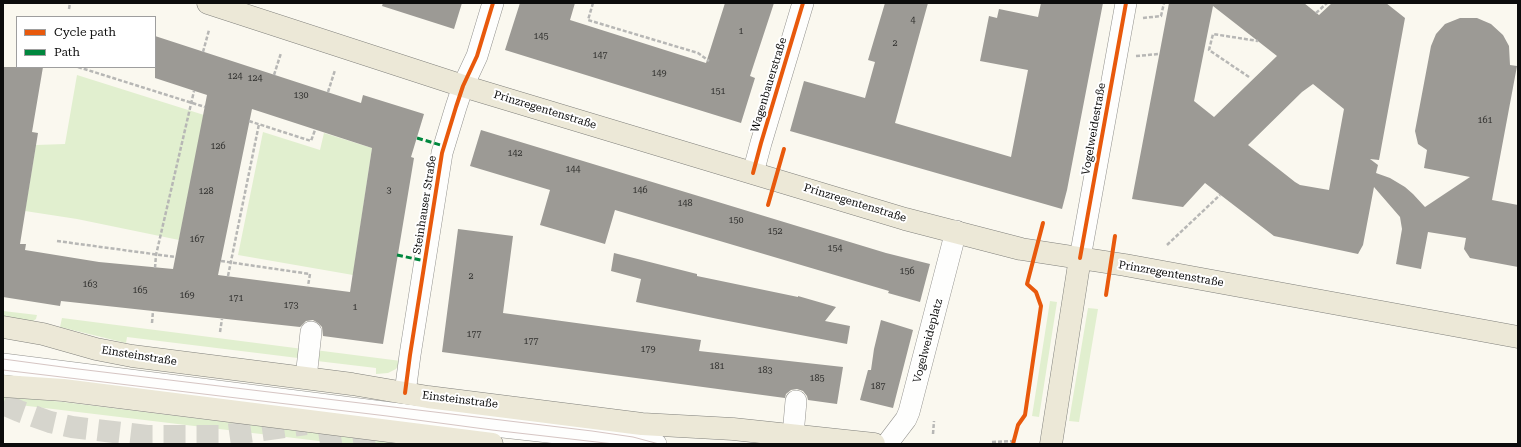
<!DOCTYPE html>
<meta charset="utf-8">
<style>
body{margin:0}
#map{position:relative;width:1521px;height:447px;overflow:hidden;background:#faf8ef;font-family:"Roboto Serif",serif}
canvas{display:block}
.frame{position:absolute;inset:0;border:4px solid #0c0c0c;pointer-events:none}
.legend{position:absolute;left:16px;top:16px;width:140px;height:52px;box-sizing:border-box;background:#fff;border:1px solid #9e9e9e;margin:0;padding:5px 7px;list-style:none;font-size:12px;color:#0c0c0c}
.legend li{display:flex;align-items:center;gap:8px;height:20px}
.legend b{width:20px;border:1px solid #9e9e9e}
</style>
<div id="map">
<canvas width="1521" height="447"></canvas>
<div class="frame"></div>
<ul class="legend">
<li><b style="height:5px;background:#e8590c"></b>Cycle path</li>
<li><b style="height:5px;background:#00873e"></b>Path</li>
</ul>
</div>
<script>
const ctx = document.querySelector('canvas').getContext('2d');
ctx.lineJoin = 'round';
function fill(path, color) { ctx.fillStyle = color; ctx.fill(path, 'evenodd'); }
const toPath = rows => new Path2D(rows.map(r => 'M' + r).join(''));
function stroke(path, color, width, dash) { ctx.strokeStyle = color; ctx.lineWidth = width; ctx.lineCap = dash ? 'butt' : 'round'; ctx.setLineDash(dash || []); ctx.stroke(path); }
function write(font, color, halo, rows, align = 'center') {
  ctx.font = font + ' "Roboto Serif",serif'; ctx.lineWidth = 4; ctx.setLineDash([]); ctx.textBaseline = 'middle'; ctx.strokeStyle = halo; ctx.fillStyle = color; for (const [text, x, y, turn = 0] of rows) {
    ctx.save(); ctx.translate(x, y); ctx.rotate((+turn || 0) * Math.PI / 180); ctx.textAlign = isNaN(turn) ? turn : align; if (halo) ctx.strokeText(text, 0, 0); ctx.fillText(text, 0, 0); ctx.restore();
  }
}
fill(toPath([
 [77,75,204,115,179,240,77,219,25,211,36,145,65,144],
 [263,132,320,150,324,133,372,148,353,275,238,255],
 [1050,301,1057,302,1039,417,1032,416],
 [1088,308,1098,309,1079,422,1069,421],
 [3,311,37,315,36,319,33,321,3,317],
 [62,318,303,349,298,358,127,337,126,343,60,327],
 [315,350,401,361,396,369,388,373,376,374,376,368,317,361],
 [3,396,63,402,405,444,344,444,3,403]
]), '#e1efcf');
fill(toPath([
 [383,3,462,3,454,29,382,6],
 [520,3,575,3,570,20,706,63,725,3,774,3,750,76,755,78,741,123,505,50],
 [885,3,928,3,895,123,1011,157,1028,70,980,61,989,16,997,18,999,9,1038,17,1041,3,1103,3,1067,190,1062,209,790,131,804,81,865,98,875,62,868,60],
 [1169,3,1304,3,1319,15,1332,3,1386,3,1405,18,1379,160,1370,159,1378,165,1376,173,1390,178,1405,187,1413,194,1425,207,1470,177,1424,168,1427,150,1418,144,1415,131,1431,46,1436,34,1445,24,1460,18,1477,18,1491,24,1503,35,1509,46,1510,65,1517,66,1492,200,1518,205,1518,267,1470,258,1464,249,1466,238,1428,232,1421,269,1396,264,1402,229,1400,217,1374,187,1363,245,1358,254,1274,236,1205,183,1183,207,1132,199],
 [1213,6,1277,56,1214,117,1194,101],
 [1313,84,1344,109,1329,190,1300,185,1295,182,1248,145,1302,92],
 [155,36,361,103,363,95,424,114,411,157,414,158,383,344,323,336,322,327,318,323,313,320,306,321,300,327,61,301,60,306,3,297,3,67,43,67,32,132,38,133,20,244,26,244,25,250,99,262,173,269,207,95,155,78],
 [252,109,372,148,350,292,218,275],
 [481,130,886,253,930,264,920,302,888,293,889,291,615,210,605,244,540,225,550,190,470,166],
 [458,229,513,236,503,313,701,340,699,351,843,367,837,404,808,400,807,396,803,391,797,389,791,390,786,394,785,398,442,352],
 [614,253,697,274,697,276,798,297,798,296,836,307,825,321,850,326,847,344,718,319,636,302,641,279,611,271],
 [881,320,913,330,893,408,860,400,868,370,871,370,874,349]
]), '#9c9a95');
stroke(toPath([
 [3,404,19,411,50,422,72,427,147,436,220,436,306,424],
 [320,444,386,433]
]), '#d6d5cd', 22, [22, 11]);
const minor = toPath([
 [753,173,761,143,803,3],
 [1080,258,1126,3],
 [3,364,494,426,656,444],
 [306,378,311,332],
 [405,393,410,355,442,153,456,107,463,86,477,56,493,3],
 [793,435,796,401],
 [887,444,906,419,909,412,956,231]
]);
const major = toPath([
 [208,3,463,86,905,219,1021,249,1125,265,1518,337],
 [3,327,43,334,96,349,132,356,352,384,428,397,642,424,733,429,874,444],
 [3,386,63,390,492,444],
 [1051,444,1080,258]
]);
stroke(minor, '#93928e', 22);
stroke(major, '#80807c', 23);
stroke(toPath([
 [593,3,588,20,698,53,709,61],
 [69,9,70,3],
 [1316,13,1327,3],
 [1143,18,1161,16,1164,3],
 [203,52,209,30],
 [1136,56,1159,54],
 [78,67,205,107],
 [274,75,281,53],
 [1249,77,1209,50,1213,34,1258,41],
 [328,92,335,70],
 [249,121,311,141,315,130],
 [57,241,175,257],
 [1167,245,1220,195],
 [221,261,310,274,308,286],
 [155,268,156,255,194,91],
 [228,276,259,124],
 [152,323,153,311],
 [220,332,222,319],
 [933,434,934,421],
 [992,442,1013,441]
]), '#b7b7b5', 2.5, [4, 2]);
stroke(minor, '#fefefd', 21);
stroke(major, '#ece8d7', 22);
stroke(toPath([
 [3,359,70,368,592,431,633,437,659,444],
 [3,370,387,416,492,430,614,444]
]), '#d6c5c3', 1);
stroke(toPath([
 [417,138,444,146],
 [397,255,425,261]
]), '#00873e', 3, [6, 3]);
stroke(toPath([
 [753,173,761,143,803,3],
 [768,205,784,149],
 [1080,258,1126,3],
 [1106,295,1115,236],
 [405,393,410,355,442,153,456,107,463,86,477,56,493,3],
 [1013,444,1018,425,1025,415,1041,306,1036,292,1027,284,1043,223]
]), '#e8590c', 4);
write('9px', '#30302e', null, [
 ["4",913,20],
 ["1",741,31],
 ["145",541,36],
 ["2",895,43],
 ["147",600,55],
 ["149",659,73],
 ["124",235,76],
 ["124",255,78],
 ["151",718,91],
 ["130",301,95],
 ["161",1485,120],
 ["126",218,146],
 ["142",515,153],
 ["144",573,169],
 ["3",389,190],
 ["146",640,190],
 ["128",206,191],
 ["148",685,203],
 ["150",736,220],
 ["152",775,231],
 ["167",197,239],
 ["154",835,248],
 ["156",907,271],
 ["2",471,276],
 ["163",90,284],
 ["165",140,290],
 ["169",187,295],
 ["171",236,298],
 ["173",291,305],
 ["1",355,307],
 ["177",474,334],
 ["177",531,341],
 ["179",648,349],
 ["181",717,366],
 ["183",765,370],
 ["185",817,378],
 ["187",878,386]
]);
write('11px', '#0c0c0c', '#fff', [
 ["Wagenbauerstraße",769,85,-73],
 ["Prinzregentenstraße",545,110,17],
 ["Vogelweidestraße",1094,129,-80],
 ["Prinzregentenstraße",855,203,17],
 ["Steinhauser Straße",425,205,-81],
 ["Prinzregentenstraße",1171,274,10],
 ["Vogelweideplatz",928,341,-75],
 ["Einsteinstraße",139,356,9],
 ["Einsteinstraße",460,400,7]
]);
</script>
